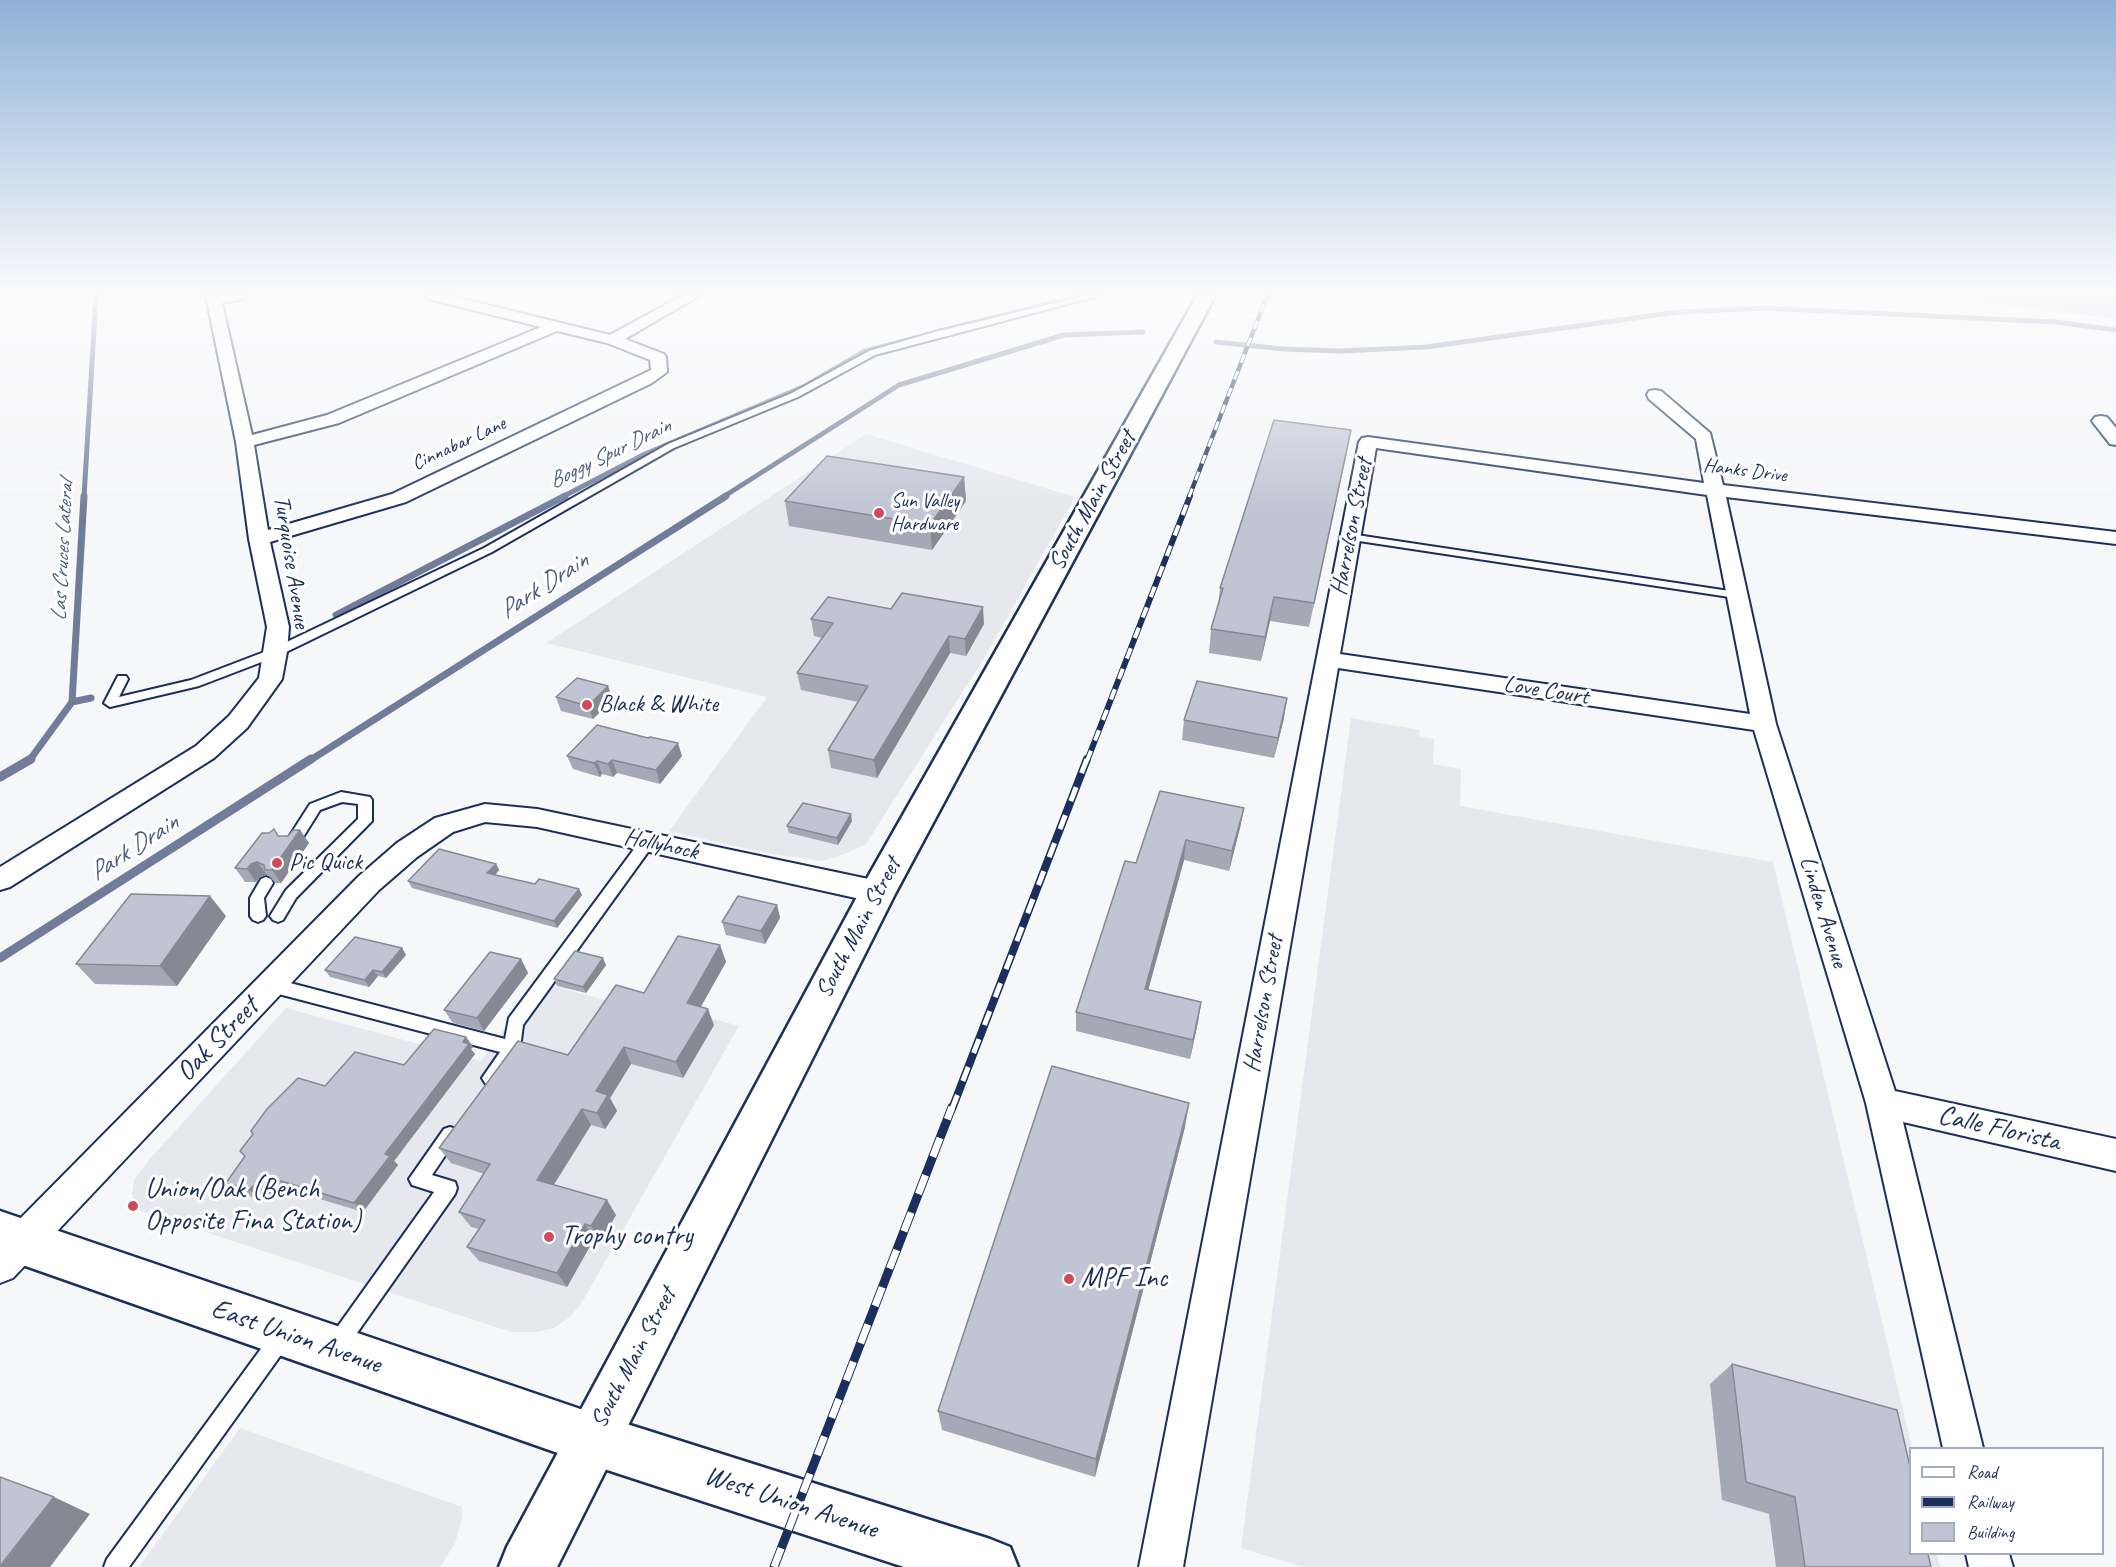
<!DOCTYPE html>
<style>
body{margin:0}
#map{position:relative;width:2116px;height:1567px;overflow:hidden;background:#f6f7f9;font-family:Caveat,sans-serif}
canvas{display:block}
.legend{position:absolute;left:1909px;top:1447px;width:195px;height:108px;box-sizing:border-box;background:#fff;border:2px solid #a4acbf;margin:0;padding:8px 10px;list-style:none;font-size:18px;color:#1b2f5e}
.legend li{display:flex;align-items:center;gap:12px;height:30px}
.legend b{width:30px;border:2px solid #a4acbf}
</style>
<div id="map">
<canvas width="2116" height="1567"></canvas>
<ul class="legend">
<li><b style="height:8px;background:#fff"></b>Road</li>
<li><b style="height:8px;background:#1b2f5e"></b>Railway</li>
<li><b style="height:16px;background:#c0c4d3"></b>Building</li>
</ul>
</div>
<script>
const ctx = document.querySelector('canvas').getContext('2d');
ctx.lineJoin = 'round';
function fill(path, color) { ctx.fillStyle = color; ctx.fill(path, 'evenodd'); }
const toPath = rows => new Path2D(rows.map(r => 'M' + r).join(''));
function stroke(path, color, width, dash) { ctx.strokeStyle = color; ctx.lineWidth = width; ctx.lineCap = dash ? 'butt' : 'round'; ctx.setLineDash(dash || []); ctx.stroke(path); }
function write(font, color, halo, rows, align = 'center') {
  ctx.font = font + ' Caveat,sans-serif'; ctx.lineWidth = 6; ctx.setLineDash([]); ctx.textBaseline = 'middle'; ctx.strokeStyle = halo; ctx.fillStyle = color; for (const [text, x, y, turn = 0] of rows) {
    ctx.save(); ctx.translate(x, y); ctx.rotate((+turn || 0) * Math.PI / 180); ctx.textAlign = isNaN(turn) ? turn : align; if (halo) ctx.strokeText(text, 0, 0); ctx.fillText(text, 0, 0); ctx.restore();
  }
}
fill(toPath([
 [866,434,1075,497,986,655,866,844,845,854,822,861,765,853,669,831,767,697,546,643],
 [1351,718,1420,730,1419,736,1434,739,1433,764,1461,769,1460,806,1773,862,1912,1448,1910,1554,1937,1554,1940,1567,1303,1567,1241,1548],
 [539,982,616,1003,622,994,739,1026,582,1302,570,1317,554,1328,537,1332,511,1332,141,1211,132,1196,134,1180,149,1160,286,1008,481,1061],
 [240,1428,462,1507,462,1519,455,1543,440,1567,139,1567]
]), '#e6e8ee');
fill(toPath([
 [1954,296,2116,296,2116,319,1953,299]
]), '#d6d9e2');
stroke(toPath([
 [940,331,1080,296],
 [1216,342,1284,349,1340,351,1426,347,1678,312,1765,308,2055,322,2116,330],
 [84,497,96,296],
 [562,497,645,454,805,386,865,351,919,337],
 [723,497,899,385,1064,335,1143,332]
]), '#707c99', 5);
stroke(toPath([
 [336,615,565,496],
 [72,702,91,698],
 [29,761,72,702,84,496],
 [309,761,726,496]
]), '#707c99', 7);
stroke(toPath([
 [0,777,31,759],
 [0,958,311,759]
]), '#707c99', 9);
const service = toPath([
 [1084,296,1098,296,875,355,798,397,674,448,492,552,280,655,199,686,110,707,104,703,118,676,126,676,128,679,119,697,191,680,272,649,484,548,668,444,792,393,869,351,935,332,1084,296],
 [1350,534,1736,592,1742,595,1736,598,1346,539,1346,535,1350,534],
 [341,792,370,797,372,800,372,821,296,898,283,920,278,922,273,920,270,916,286,890,358,819,358,804,342,802,320,810,297,847,287,847,285,843,310,804,341,792],
 [648,836,653,837,655,841,653,845,523,1025,520,1048,497,1083,491,1085,485,1083,482,1078,500,1052,271,992,265,990,263,985,265,980,271,978,505,1039,509,1018,643,837,648,836],
 [266,877,271,879,273,883,264,898,266,916,263,920,258,922,253,920,250,916,250,898,261,879,266,877],
 [450,1127,456,1129,459,1135,432,1175,455,1182,457,1188,455,1194,345,1350,338,1353,331,1350,328,1343,331,1336,434,1192,412,1185,409,1179,444,1129,450,1127],
 [281,1328,288,1331,291,1338,288,1345,129,1567,104,1567,107,1559,274,1331,281,1328]
]);
const minor = toPath([
 [206,296,246,296,244,299,222,303,252,435,327,415,541,327,428,299,426,296,451,296,610,335,681,296,699,296,625,339,664,354,666,357,667,372,652,383,406,502,270,542,289,627,287,652,282,679,247,728,214,758,10,887,0,890,0,867,196,746,229,716,259,678,267,627,249,539,236,442,206,296],
 [557,331,607,343,650,360,651,370,392,494,268,530,254,445,339,423,557,331],
 [1655,390,1661,391,1710,433,1723,485,2116,532,2116,544,1726,497,1776,724,1895,1091,2116,1139,2116,1171,1903,1122,1983,1448,1943,1448,1866,1103,1754,730,1338,668,1183,1567,1139,1567,1359,442,1362,438,1368,437,1704,483,1696,439,1649,399,1647,395,1649,391,1655,390],
 [1376,448,1707,495,1750,714,1340,654,1376,448],
 [2101,416,2107,417,2116,428,2116,445,2110,444,2092,421,2095,417,2101,416],
 [485,804,537,809,878,881,888,884,892,892,888,900,878,903,537,827,485,822,453,832,417,857,379,890,13,1278,0,1283,0,1239,359,876,397,843,435,818,485,804],
 [1966,1554,2009,1554,2013,1567,1969,1567,1966,1554]
]);
const tertiary = toPath([
 [0,1211,592,1413,990,1539,1010,1547,1018,1567,904,1567,592,1465,0,1257,0,1211]
]);
const primary = toPath([
 [1197,296,1215,296,896,892,557,1567,499,1567,507,1547,865,882,1197,296]
]);
stroke(service, '#1b2f5e', 4);
stroke(minor, '#1b2f5e', 4);
stroke(tertiary, '#1b2f5e', 5);
stroke(primary, '#1b2f5e', 5);
fill(service, '#fff');
fill(minor, '#fff');
fill(tertiary, '#fff');
fill(primary, '#fff');
const railFar3 = toPath([
 [1189,497,1267,296]
]);
const railFar2 = toPath([
 [1087,761,1190,496]
]);
const railFar1 = toPath([
 [952,1109,1087,759]
]);
const rail = toPath([
 [774,1567,952,1107]
]);
stroke(railFar3, '#1b2f5e', 4.5);
stroke(railFar2, '#1b2f5e', 6);
stroke(railFar1, '#1b2f5e', 8);
stroke(rail, '#1b2f5e', 9);
stroke(railFar3, '#fff', 3, [9]);
stroke(railFar2, '#fff', 4, [11]);
stroke(railFar1, '#fff', 5, [15]);
stroke(rail, '#fff', 7, [20]);
fill(toPath([
 [1351,430,1309,627,1270,621,1261,661,1209,653,1211,629,1218,606,1220,588],
 [964,477,966,501,932,550,789,526,785,501],
 [811,619,984,624,966,656,950,653,877,778,831,768,828,750,858,702,801,690,797,673,822,638,814,636],
 [556,697,613,699,593,719,561,711],
 [1284,718,1274,758,1182,740,1184,720],
 [567,756,682,756,660,784,617,773,613,777,602,774,600,777,573,769],
 [1244,808,1240,828,1229,871,1184,860,1148,990,1201,1002,1198,1022,1190,1059,1076,1031,1076,1012,1136,863],
 [852,821,838,845,789,833,787,826],
 [300,830,309,843,281,883,275,883,270,877,267,875,260,877,256,882,245,882,235,868,279,836,288,836],
 [496,864,499,870,495,875,535,884,579,889,582,895,557,928,412,888,408,881],
 [777,905,780,918,765,944,726,935,722,922],
 [226,916,177,986,95,984,76,964],
 [720,945,726,962,701,1007,714,1025,683,1078,631,1064,610,1098,617,1111,605,1129,591,1125,554,1185,616,1215,601,1241,594,1239,567,1287,479,1261,467,1247,479,1229,471,1227,459,1212,484,1174,451,1163,439,1148,568,1055,644,993],
 [402,948,406,955,386,978,378,976,369,987,330,977,325,970],
 [521,959,528,973,484,1031,453,1023,444,1010],
 [606,965,586,993,557,986,554,979],
 [466,1037,473,1047,471,1049,475,1054,394,1161,398,1165,363,1212,280,1187,271,1199,262,1195,259,1199,235,1192,226,1183,325,1086,404,1065],
 [1185,1127,1095,1477,942,1430,938,1411],
 [1732,1364,1931,1567,1776,1567,1769,1514,1722,1500,1710,1384]
]), '#a5a9b5');
fill(toPath([
 [1351,430,1347,452,1309,627,1314,603],
 [964,477,966,501,932,550,930,525],
 [1274,597,1270,621,1261,661,1265,637],
 [983,607,984,624,966,656,965,639],
 [949,636,950,653,877,778,874,760],
 [608,686,613,699,593,719,588,706],
 [1287,698,1284,718,1274,758,1278,738],
 [678,743,682,756,660,784,656,770],
 [612,760,617,773,613,777,608,764],
 [597,761,602,774,600,777,594,763],
 [1244,808,1240,828,1229,871,1232,851],
 [851,814,852,821,838,845,837,838],
 [274,829,283,842,300,830,309,843,281,883,272,870],
 [1186,840,1184,860,1143,1009,1145,989],
 [257,862,267,875,260,877,256,882,247,869,251,864],
 [496,864,499,870,491,880,487,873],
 [579,889,582,895,557,928,554,921],
 [210,896,226,916,177,986,160,966],
 [777,905,780,918,765,944,761,931],
 [720,945,726,962,693,1020,687,1003],
 [402,948,406,955,386,978,382,972],
 [603,958,606,965,586,993,583,987],
 [521,959,528,973,484,1031,477,1018],
 [373,970,378,976,369,987,365,980],
 [1201,1002,1198,1022,1190,1059,1193,1040],
 [708,1009,714,1025,683,1078,676,1062],
 [466,1037,473,1047,471,1049,475,1054,394,1161,398,1165,363,1212,354,1203,385,1154],
 [624,1047,631,1064,610,1098,617,1111,605,1129,597,1113,596,1091],
 [1189,1103,1185,1127,1095,1477,1096,1459],
 [582,1109,591,1125,547,1195,537,1180],
 [271,1178,280,1187,271,1199,262,1190],
 [253,1186,262,1195,259,1199,249,1190],
 [607,1200,616,1215,601,1241,591,1226],
 [585,1224,594,1239,567,1287,557,1273],
 [54,1497,90,1514,50,1567,0,1567]
]), '#868994');
const building = toPath([
 [1274,420,1351,430,1314,603,1274,597,1265,637,1211,629,1223,588,1220,588,1274,420],
 [827,456,964,477,930,525,785,501,827,456],
 [902,593,983,607,965,639,949,636,874,760,828,750,868,686,797,673,833,623,811,619,828,597,891,609,902,593],
 [577,678,608,686,588,706,556,697,577,678],
 [1197,681,1287,698,1278,738,1184,720,1197,681],
 [597,725,648,738,650,737,678,743,656,770,612,760,608,764,597,761,594,763,567,756,597,725],
 [1160,791,1244,808,1232,851,1186,840,1145,989,1201,1002,1193,1040,1076,1012,1125,861,1136,863,1160,791],
 [803,803,851,814,837,838,787,826,803,803],
 [274,829,278,836,288,836,293,830,300,830,272,870,265,870,264,865,257,862,251,864,247,869,235,868,262,833,269,833,274,829],
 [439,849,496,864,487,873,535,884,539,879,579,889,554,921,408,881,439,849],
 [131,894,210,896,160,966,76,964,131,894],
 [738,896,777,905,761,931,722,922,738,896],
 [678,936,720,945,687,1003,708,1009,676,1062,624,1047,596,1091,608,1095,597,1113,582,1109,537,1180,607,1200,591,1226,585,1224,557,1273,467,1247,485,1220,459,1212,490,1164,439,1148,518,1041,568,1055,616,985,644,993,678,936],
 [355,937,402,948,382,972,373,970,365,980,325,970,355,937],
 [575,951,603,958,583,987,554,979,575,951],
 [490,952,521,959,477,1018,444,1010,490,952],
 [434,1029,466,1037,463,1042,469,1044,385,1154,390,1156,354,1203,271,1178,262,1190,253,1186,249,1190,226,1183,245,1156,240,1151,253,1134,251,1131,267,1109,298,1078,325,1086,355,1052,404,1065,434,1029],
 [1052,1066,1189,1103,1096,1459,938,1411,1052,1066],
 [1732,1364,1897,1410,1911,1471,1911,1554,1928,1554,1931,1567,1805,1567,1795,1497,1746,1482,1732,1364],
 [0,1477,54,1497,0,1566,0,1477]
]);
fill(building, '#c0c4d3');
stroke(building, '#868994', 1.5);
const sky = ctx.createLinearGradient(0, 0, 0, 516);
sky.addColorStop(0, '#8fb2d8');
sky.addColorStop(0.57, '#fbfbfc');
sky.addColorStop(1, '#fbfbfc00');
ctx.fillStyle = sky;
ctx.fillRect(0, 0, 2116, 516);
for (const [x, y, r, color] of [
 [879,513,6,"#d1495b"],
 [587,705,6,"#d1495b"],
 [277,863,6,"#d1495b"],
 [133,1206,6,"#d1495b"],
 [549,1237,6,"#d1495b"],
 [1069,1279,6,"#d1495b"]
]) { const dot = new Path2D(); dot.arc(x, y, r, 0, 2 * Math.PI); ctx.fillStyle = color; ctx.fill(dot); stroke(dot, '#fff', 2); }
write('20px', '#1b2f5e', '#fff', [
 ["Cinnabar Lane",459,444,-25],
 ["Hanks Drive",1745,471,7]
]);
write('20px', '#1b2f5e', '#fff', [
 ["Sun Valley",891,502],
 ["Hardware",891,525]
], 'left');
write('italic 22px', '#4d5c81', '#fff', [
 ["Boggy Spur Drain",610,454,-26],
 ["Las Cruces Lateral",63,551,-87]
]);
write('24px', '#1b2f5e', '#fff', [
 ["South Main Street",1093,501,-61],
 ["Harrelson Street",1352,527,-79],
 ["Turquoise Avenue",291,562,81],
 ["Love Court",1546,691,9],
 ["Hollyhock",661,845,12],
 ["Linden Avenue",1823,912,73],
 ["South Main Street",859,928,-62],
 ["Harrelson Street",1264,1004,-80],
 ["South Main Street",634,1358,-62]
]);
write('24px', '#1b2f5e', '#fff', [
 ["Black & White",599,705],
 ["Pic Quick",289,863]
], 'left');
write('italic 26px', '#4d5c81', '#fff', [
 ["Park Drain",544,586,-33],
 ["Park Drain",134,848,-33]
]);
write('28px', '#1b2f5e', '#fff', [
 ["Oak Street",218,1040,-46],
 ["Calle Florista",1999,1129,13],
 ["East Union Avenue",296,1337,19],
 ["West Union Avenue",791,1503,18]
]);
write('28px', '#1b2f5e', '#fff', [
 ["Union/Oak (Bench",145,1190],
 ["Opposite Fina Station)",145,1222],
 ["Trophy contry",561,1237],
 ["MPF Inc",1081,1279]
], 'left');
</script>
